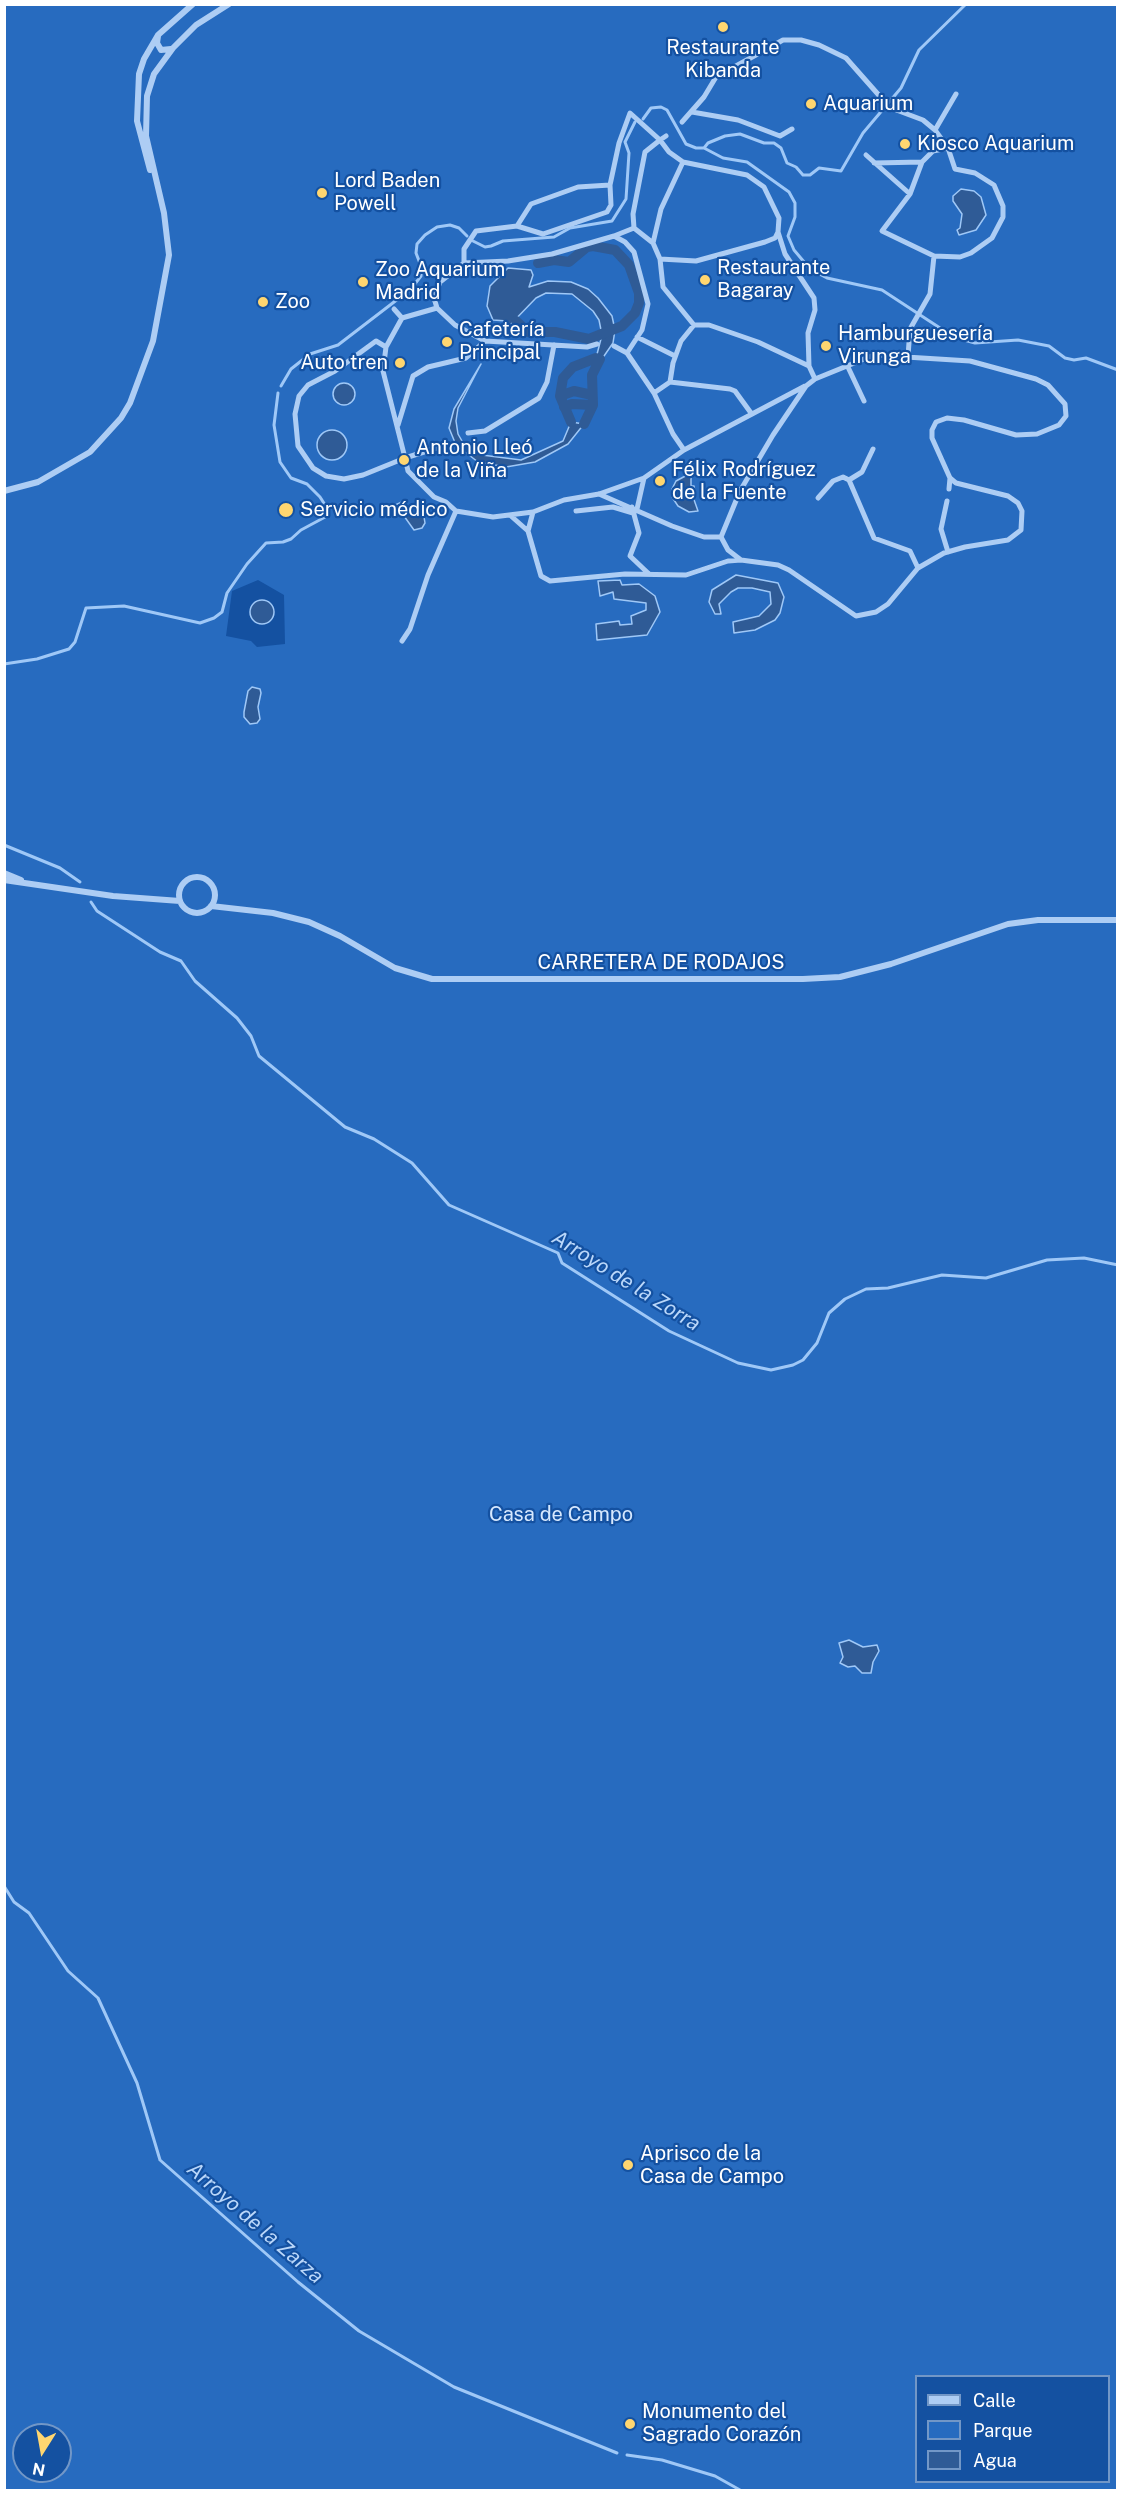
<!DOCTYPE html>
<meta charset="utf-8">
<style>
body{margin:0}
#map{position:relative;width:1122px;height:2495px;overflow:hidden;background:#1451a1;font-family:"Public Sans",sans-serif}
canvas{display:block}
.frame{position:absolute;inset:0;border:6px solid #fff;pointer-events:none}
.legend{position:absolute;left:915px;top:2375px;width:195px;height:108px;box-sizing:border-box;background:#1451a1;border:2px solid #7297c7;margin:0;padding:8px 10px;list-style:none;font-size:18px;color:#fff}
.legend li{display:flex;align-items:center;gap:12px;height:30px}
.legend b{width:30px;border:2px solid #7297c7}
.north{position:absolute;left:12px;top:2423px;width:60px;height:60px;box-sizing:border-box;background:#1451a1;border:2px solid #7297c7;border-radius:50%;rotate:191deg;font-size:16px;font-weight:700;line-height:24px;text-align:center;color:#fff}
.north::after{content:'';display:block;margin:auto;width:21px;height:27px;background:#ffd670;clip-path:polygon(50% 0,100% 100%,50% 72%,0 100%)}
</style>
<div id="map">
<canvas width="1122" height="2495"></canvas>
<div class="frame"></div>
<ul class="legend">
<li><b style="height:8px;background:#adcdf4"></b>Calle</li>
<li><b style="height:16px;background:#276bbf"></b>Parque</li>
<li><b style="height:16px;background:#2f5b96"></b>Agua</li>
</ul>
<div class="north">N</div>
</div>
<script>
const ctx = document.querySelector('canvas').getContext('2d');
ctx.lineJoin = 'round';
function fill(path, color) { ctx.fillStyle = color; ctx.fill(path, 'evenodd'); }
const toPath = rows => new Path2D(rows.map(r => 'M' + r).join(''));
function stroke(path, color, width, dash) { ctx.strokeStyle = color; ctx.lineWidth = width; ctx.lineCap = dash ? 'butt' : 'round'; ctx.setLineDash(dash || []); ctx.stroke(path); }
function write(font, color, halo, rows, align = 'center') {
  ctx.font = font + ' "Public Sans",sans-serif'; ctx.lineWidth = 4.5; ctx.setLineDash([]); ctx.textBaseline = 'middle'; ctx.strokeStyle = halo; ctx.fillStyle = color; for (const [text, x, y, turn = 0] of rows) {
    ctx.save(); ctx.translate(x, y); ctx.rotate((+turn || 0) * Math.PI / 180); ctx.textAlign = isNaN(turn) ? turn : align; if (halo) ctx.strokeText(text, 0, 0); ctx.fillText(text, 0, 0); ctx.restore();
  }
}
fill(toPath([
 [4,5,1117,5,1117,2490,5,2490],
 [258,580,284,595,285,644,257,647,251,641,226,636,232,591],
 [916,2376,1108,2376,1108,2482,916,2482],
 [24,2435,60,2435,60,2471,24,2471]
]), '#276bbf');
const water = toPath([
 [961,189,974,191,981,197,986,215,976,230,959,235,957,230,960,228,962,214,953,201,953,196,961,189],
 [508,268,531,270,533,275,529,287,548,281,571,282,588,289,598,298,612,316,615,330,613,343,604,356,596,358,602,335,599,320,593,311,572,294,546,293,536,298,508,327,507,321,493,320,487,306,490,286,508,268],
 [481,364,458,408,456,421,458,434,462,441,482,455,521,460,563,441,571,422,584,424,568,444,535,462,506,467,478,462,456,445,449,428,454,409,481,364],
 '333 394a11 11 0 1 1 22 0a11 11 0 1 1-22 0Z',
 '317 445a15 15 0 1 1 30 0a15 15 0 1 1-30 0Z',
 [691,473,691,486,694,486,695,493,692,494,698,511,689,512,678,506,672,497,672,489,676,481,691,473],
 [402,502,409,508,409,513,419,513,424,517,425,523,422,528,414,530,404,516,392,513,393,506,402,502],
 [736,575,778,583,784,597,780,613,775,620,755,630,734,633,733,622,759,616,771,604,770,592,752,588,738,588,731,592,719,604,721,614,715,614,709,602,712,590,736,575],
 [620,580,622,585,639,584,655,596,660,612,647,635,597,640,596,624,619,621,620,625,632,624,631,616,646,610,646,603,614,599,613,592,600,596,598,581,620,580],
 '250 612a12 12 0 1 1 24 0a12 12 0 1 1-24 0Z',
 [252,687,260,689,261,693,258,707,260,719,257,723,250,724,244,717,244,712,248,691,252,687],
 [849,1640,863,1647,877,1645,879,1651,873,1662,871,1673,862,1673,855,1666,848,1667,840,1663,843,1657,839,1643,849,1640]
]);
fill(water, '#2f5b96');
stroke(water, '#9fc8f7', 1.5);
stroke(toPath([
 [643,119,651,108,661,107,667,110,686,144,696,148,704,148,708,143,725,136,740,134,764,143,774,143,781,148,787,163,796,167,803,175,810,175,819,168,841,171,863,133,901,88,919,50,966,4],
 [704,148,723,158,747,162,789,192,795,203,795,217,788,236,794,250,810,269,827,278,882,290,940,328,964,340,975,343,1018,340,1049,346,1065,358,1074,360,1086,358,1118,370],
 [471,240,485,247,491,246,503,241,554,237,570,228,612,221,626,199,629,153,625,142,635,122],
 [281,386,291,369,310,354,338,345,411,289,421,276,421,266,416,253,417,244,425,235,437,227,450,225,459,228,467,236],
 [4,664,37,659,69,649,75,642,86,608,124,606,200,623,214,618,222,612,227,593,247,564,266,543,283,542,291,539,301,530,327,516,327,508,320,497,307,484,291,478,280,462,274,425,278,393],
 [4,845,60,868,80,882],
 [91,902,97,911,160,952,181,961,195,981,237,1018,251,1036,259,1056,345,1127,374,1139,412,1163,449,1205,558,1253,562,1263,669,1331,738,1363,771,1370,793,1365,803,1360,817,1343,829,1313,845,1299,866,1289,888,1288,942,1275,986,1278,1047,1260,1084,1258,1118,1265],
 [4,1886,14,1902,29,1913,68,1971,98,1998,137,2083,160,2160,298,2282,359,2331,454,2387,617,2453],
 [627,2455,662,2460,715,2476,740,2490]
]), '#9fc8f7', 3);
stroke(toPath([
 [516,321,528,332,555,332,589,339,622,326,635,313,639,303,639,293,629,265,615,250,593,246,587,247,569,262,554,260,538,263],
 [560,396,574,391,592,395],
 [564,407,572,404,593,405],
 [571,422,560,396,563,378,573,367,596,358],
 [584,424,593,405,592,375,600,359]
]), '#2f5b96', 10);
stroke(toPath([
 [891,108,923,120,935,130],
 [692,112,738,120,780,136,792,129],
 [682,122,704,97,716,77,783,40,801,40,819,45,846,58,884,101],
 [948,148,935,130,956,94],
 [866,155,910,194],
 [683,162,747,175,764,187,779,218,778,232],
 [874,163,922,162],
 [610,185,611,205,607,212,543,234,517,226,531,204,578,187,610,185,619,143,630,113,660,140,666,136],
 [634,228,653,243],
 [614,236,634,228,633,214,645,152,660,140,669,152,683,162,661,209,653,243,660,259,663,287,694,325,709,325,758,342,809,366,815,379],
 [660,259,696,261,765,242,775,238,778,232,785,254,814,298,815,310,808,333,809,366],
 [464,263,508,261,552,254,614,236,625,242,634,252,648,304,642,330,627,353],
 [437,308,455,325,485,341,587,347,597,344],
 [402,318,437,308,434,298,440,282,464,263,464,249,476,231,517,226],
 [637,337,675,356],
 [614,346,627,353,654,393,673,434,684,450],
 [386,347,383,371,405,458,363,475,344,479,326,476,313,468,298,446,295,414,299,396,308,385,335,371,376,341,386,347,402,318,394,309],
 [874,355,970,361,1036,379,1048,385,1065,404,1066,416,1059,425,1037,434,1016,435,964,420,947,418,936,422,932,430,932,438,950,478,956,483,1008,496,1018,503,1022,511,1021,530,1008,540,965,547,944,553,918,568,888,604,876,612,856,616,789,570,778,565,741,560,728,550,721,537,740,491,773,435,806,386,815,379,874,355],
 [908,356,910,329,930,294,934,256,960,257,971,253,992,238,1003,217,1003,206,994,185,975,173,955,169,948,148,933,151,922,162,910,194,882,231,934,256],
 [847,365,864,401],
 [670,382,673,363,681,341,694,325],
 [654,393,670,382,730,389,735,391,751,413],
 [398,425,413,376,428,367,466,358,485,341],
 [468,433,485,431,539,398,547,382,554,345],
 [849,480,862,472,873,449],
 [949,489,950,478],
 [599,494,672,526,704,537,721,537],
 [818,498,833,481,843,477,849,480,874,538,910,551,918,568],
 [947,501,941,529,948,552],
 [632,507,639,533,630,556,649,574],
 [637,509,644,478],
 [456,511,493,517,533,512],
 [576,511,613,507,633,513],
 [511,516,528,531],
 [741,560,728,561,686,575,625,574,550,581,541,576,528,531,533,512,564,500,599,494,644,478,684,450,805,386],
 [402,641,410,629,428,575,456,511,446,502,434,497,408,471,405,458,443,446]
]), '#adcdf4', 5);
stroke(toPath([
 [158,36,157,43,161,50,171,49],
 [150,170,137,121,139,74,144,59,158,35,193,4],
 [4,491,38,482,90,452,121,418,130,403,153,341,169,255,164,213,146,136,147,96,154,74,173,48,196,25,229,4],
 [4,873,21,880],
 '179 895a18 18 0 1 1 36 0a18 18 0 1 1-36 0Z',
 [4,880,113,896,180,901],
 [211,906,273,913,309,922,340,936,395,968,432,979,803,979,840,977,891,964,1008,924,1038,920,1118,920]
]), '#adcdf4', 6);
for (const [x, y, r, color] of [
 [723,27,6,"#ffd670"],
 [811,104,6,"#ffd670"],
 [905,144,6,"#ffd670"],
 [322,193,6,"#ffd670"],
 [705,280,6,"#ffd670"],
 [363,282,6,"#ffd670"],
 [263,302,6,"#ffd670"],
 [447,342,6,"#ffd670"],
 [826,346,6,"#ffd670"],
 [400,363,6,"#ffd670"],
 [404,460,6,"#ffd670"],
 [660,481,6,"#ffd670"],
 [286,510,8,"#ffd670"],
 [628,2165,6,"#ffd670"],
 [630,2424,6,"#ffd670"]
]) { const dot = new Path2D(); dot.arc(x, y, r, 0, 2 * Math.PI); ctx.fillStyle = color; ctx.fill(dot); stroke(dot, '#1451a1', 2); }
write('20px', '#fff', '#1451a1', [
 ["Restaurante",723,48,"center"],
 ["Kibanda",723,71,"center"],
 ["Aquarium",823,104],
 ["Kiosco Aquarium",917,144],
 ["Lord Baden",334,181],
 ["Powell",334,204],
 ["Restaurante",717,268],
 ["Bagaray",717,291],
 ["Zoo Aquarium",375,270],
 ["Madrid",375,293],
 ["Zoo",275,302],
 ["Cafetería",459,330],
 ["Principal",459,353],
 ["Hamburguesería",838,334],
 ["Virunga",838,357],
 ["Auto tren",388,363,"right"],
 ["Antonio Lleó",416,448],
 ["de la Viña",416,471],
 ["Félix Rodríguez",672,470],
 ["de la Fuente",672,493],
 ["Servicio médico",300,510],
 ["Aprisco de la",640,2154],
 ["Casa de Campo",640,2177],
 ["Monumento del",642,2412],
 ["Sagrado Corazón",642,2435]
], 'left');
write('20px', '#fff', '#1451a1', [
 ["CARRETERA DE RODAJOS",661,963]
]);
write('20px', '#d6e8fe', '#1451a1', [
 ["Casa de Campo",561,1515]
]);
write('italic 21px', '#bad7fa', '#1451a1', [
 ["Arroyo de la Zorra",626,1281,32],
 ["Arroyo de la Zarza",255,2223,41]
]);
</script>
